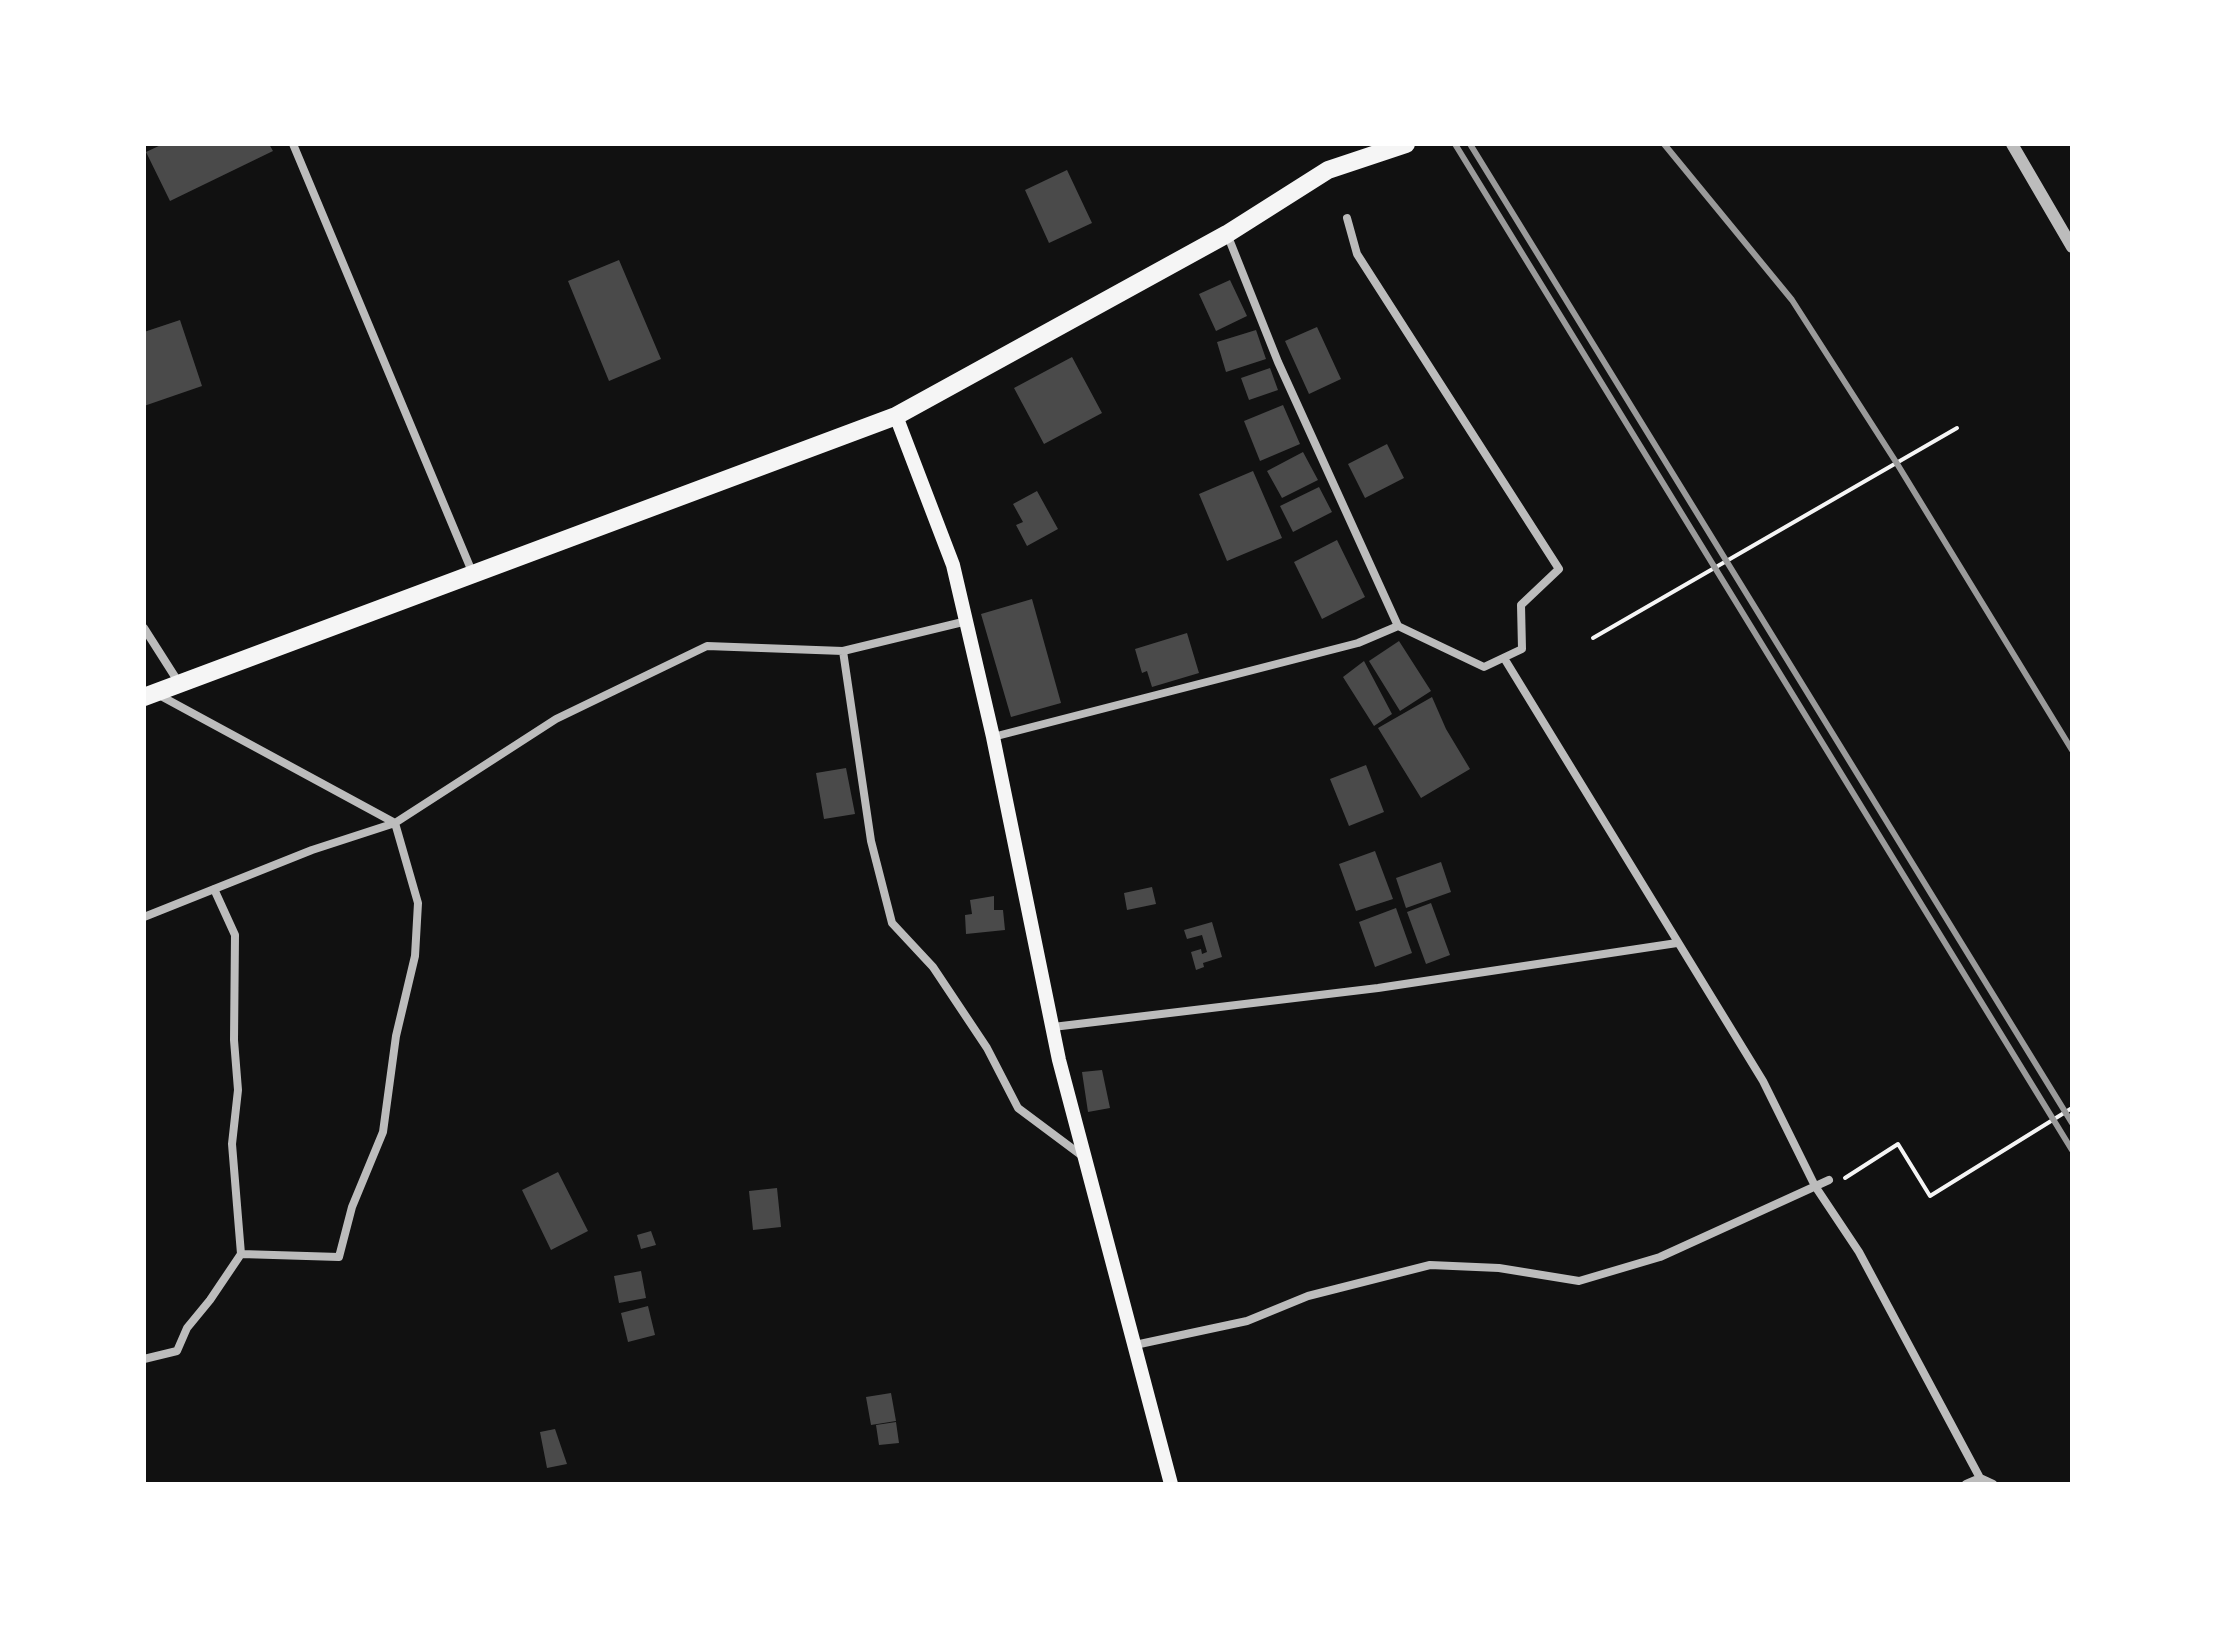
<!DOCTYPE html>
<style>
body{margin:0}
#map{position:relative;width:2216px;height:1628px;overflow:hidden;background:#111;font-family:Lato,sans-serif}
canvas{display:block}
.frame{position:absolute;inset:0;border:146px solid #fff;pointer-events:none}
</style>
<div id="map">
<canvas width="2216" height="1628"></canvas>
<div class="frame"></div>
</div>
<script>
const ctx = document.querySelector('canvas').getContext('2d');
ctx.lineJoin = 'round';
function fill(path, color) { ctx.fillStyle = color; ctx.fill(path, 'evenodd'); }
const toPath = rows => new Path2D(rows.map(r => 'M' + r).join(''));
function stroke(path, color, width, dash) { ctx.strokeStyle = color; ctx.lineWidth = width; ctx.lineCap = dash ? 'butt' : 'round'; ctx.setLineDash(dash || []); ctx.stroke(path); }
fill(toPath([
 [163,144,269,144,273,151,170,201,146,152],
 [1067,170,1092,223,1049,243,1025,190],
 [619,260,661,359,609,381,568,281],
 [1230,280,1247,316,1216,331,1199,294],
 [180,320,202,386,144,406,144,332],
 [1317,327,1341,379,1309,394,1285,341],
 [1256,330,1266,359,1226,372,1217,342],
 [1072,357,1102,413,1044,444,1014,388],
 [1270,368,1278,390,1249,400,1241,378],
 [1283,405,1300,444,1260,461,1244,421],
 [1387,444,1404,478,1365,498,1348,464],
 [1303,452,1318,480,1282,498,1267,471],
 [1253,471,1282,538,1227,561,1199,494],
 [1319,487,1332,512,1293,532,1280,506],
 [1037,491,1058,529,1027,546,1016,525,1023,522,1013,504],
 [1337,540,1365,597,1322,619,1294,562],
 [1032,599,1061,703,1011,717,981,614],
 [1187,633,1199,673,1152,687,1147,671,1142,673,1135,649],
 [1399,641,1431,691,1400,711,1369,661],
 [1364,661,1392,714,1374,726,1343,677],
 [1432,697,1446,729,1470,769,1421,798,1378,728],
 [1366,765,1384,812,1349,826,1330,779],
 [846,768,855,814,824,819,816,773],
 [1375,851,1393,899,1356,911,1339,864],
 [1441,862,1451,892,1406,908,1396,878],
 [1152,887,1156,904,1127,910,1124,893],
 [994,896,994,910,1003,910,1005,930,966,934,965,915,972,914,970,900],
 [1431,903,1450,955,1426,964,1407,912],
 [1396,908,1412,953,1375,967,1359,922],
 [1212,922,1222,957,1203,963,1204,967,1196,970,1191,952,1201,949,1202,954,1207,952,1202,935,1187,939,1184,930],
 [1102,1070,1110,1108,1088,1112,1082,1072],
 [558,1172,588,1231,551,1250,522,1190],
 [777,1188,781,1227,753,1230,749,1191],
 [651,1231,656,1245,641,1249,637,1235],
 [641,1271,646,1298,619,1303,614,1276],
 [648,1306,655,1335,628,1342,621,1313],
 [891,1393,896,1421,871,1425,866,1397],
 [896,1422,899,1443,879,1445,876,1425],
 [555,1429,567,1464,547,1468,540,1432]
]), '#4a4a4a');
stroke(toPath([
 [1593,638,1957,428],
 [1845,1178,1898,1144,1930,1196,2072,1108]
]), '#f5f5f5', 4);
stroke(toPath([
 [293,144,473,574],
 [1347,218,1357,254,1559,569,1521,605,1522,649,1484,667,1398,626],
 [967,621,843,651,871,841,892,923,933,967,987,1048,1018,1108,1085,1158],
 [144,628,179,683],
 [1504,658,1763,1081,1815,1186,1859,1252,1980,1478],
 [159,695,395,823,556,719,707,646,843,651],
 [993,737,1358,643,1398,626,1278,362,1227,234],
 [214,889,235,935,234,1040,238,1090,232,1144,241,1254],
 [144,917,312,850,395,823,418,903,415,956,396,1036,383,1132,352,1207,339,1257,241,1254,210,1300,187,1328,177,1351,144,1359],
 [1053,1027,1378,988,1677,943],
 [1135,1345,1247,1321,1308,1296,1430,1265,1499,1268,1579,1281,1660,1257,1829,1180],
 [1966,1484,1980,1478,1993,1484]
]), '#bcbcbc', 8);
stroke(toPath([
 [2012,144,2072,247]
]), '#bcbcbc', 12);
stroke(toPath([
 [896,416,953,565,993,737,1059,1060,1171,1484]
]), '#f5f5f5', 14);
stroke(toPath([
 [144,697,896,416,1227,234,1328,170,1406,144]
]), '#f5f5f5', 18);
stroke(toPath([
 [1455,144,2072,1150],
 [1470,144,2072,1123],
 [1664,144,1792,300,1896,462,2072,750]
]), '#9a9a9a', 6);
</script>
